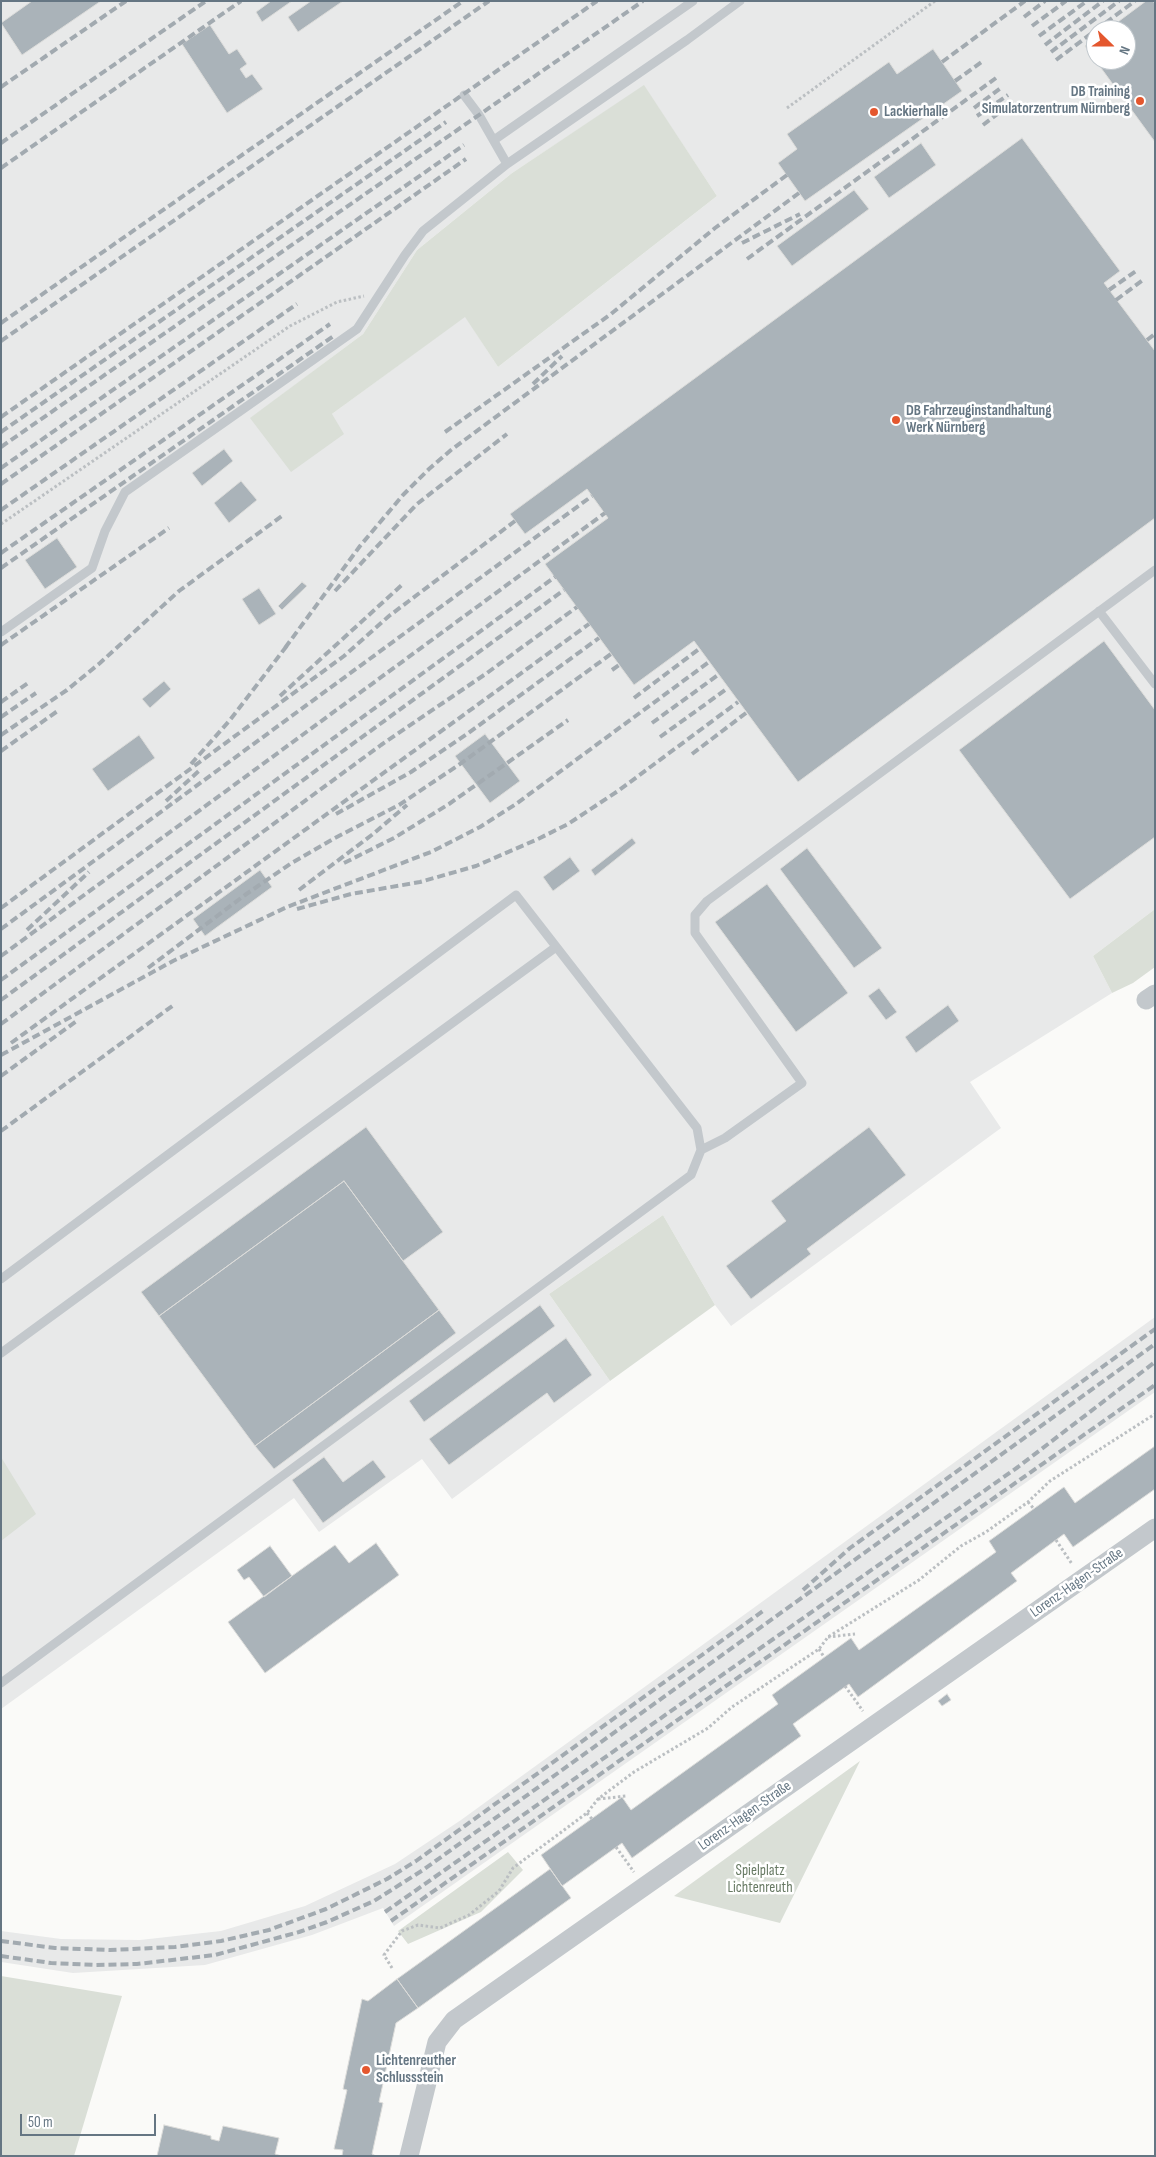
<!DOCTYPE html>
<meta charset="utf-8">
<style>
body{margin:0}
#map{position:relative;width:1156px;height:2157px;overflow:hidden;background:#fafaf8;font-family:"Sofia Sans Condensed",sans-serif}
canvas{display:block}
.frame{position:absolute;inset:0;border:2px solid #657683;pointer-events:none}
.north{position:absolute;left:1086px;top:20px;width:50px;height:50px;box-sizing:border-box;background:#fff;border:1px solid #c1c8cd;border-radius:50%;rotate:112deg;font-size:14px;font-weight:700;line-height:20px;text-align:center;color:#657683}
.north::after{content:'';display:block;margin:auto;width:18px;height:22px;background:#e4572e;clip-path:polygon(50% 0,100% 100%,50% 72%,0 100%)}
.scale{position:absolute;left:20px;top:2114px;width:136px;height:22px;box-sizing:border-box;border:2px solid #657683;border-top:0;padding-left:6px;font-size:15px;line-height:18px;white-space:nowrap;color:#657683;-webkit-text-stroke:4px #fff;paint-order:stroke}
</style>
<div id="map">
<canvas width="1156" height="2157"></canvas>
<div class="frame"></div>
<div class="north">N</div>
<div class="scale">50 m</div>
</div>
<script>
const ctx = document.querySelector('canvas').getContext('2d');
ctx.lineJoin = 'round';
function fill(path, color) { ctx.fillStyle = color; ctx.fill(path, 'evenodd'); }
const toPath = rows => new Path2D(rows.map(r => 'M' + r).join(''));
function stroke(path, color, width, dash) { ctx.strokeStyle = color; ctx.lineWidth = width; ctx.lineCap = dash ? 'butt' : 'round'; ctx.setLineDash(dash || []); ctx.stroke(path); }
function write(font, color, halo, rows, align = 'center') {
  ctx.font = font + ' "Sofia Sans Condensed",sans-serif'; ctx.lineWidth = 5; ctx.setLineDash([]); ctx.textBaseline = 'middle'; ctx.strokeStyle = halo; ctx.fillStyle = color; for (const [text, x, y, turn = 0] of rows) {
    ctx.save(); ctx.translate(x, y); ctx.rotate((+turn || 0) * Math.PI / 180); ctx.textAlign = isNaN(turn) ? turn : align; if (halo) ctx.strokeText(text, 0, 0); ctx.fillText(text, 0, 0); ctx.restore();
  }
}
fill(toPath([
 [1,1,1155,1,1155,909,1093,956,1112,993,970,1082,1001,1128,731,1326,715,1305,663,1215,549,1294,610,1381,452,1499,422,1459,319,1532,294,1498,1,1709],
 [1096,30,1126,30,1126,60,1096,60],
 [644,86,717,196,498,367,465,316,332,414,251,418,363,334,417,250,512,173],
 [1155,1317,1155,1392,394,1926,383,1908,312,1935,205,1965,73,1973,1,1962,1,1931,61,1939,140,1940,221,1931,305,1906,395,1864,461,1820]
]), '#e8e9e9');
fill(toPath([
 [644,85,717,196,498,367,465,317,332,414,344,434,291,472,250,418,363,334,417,250,512,173],
 [1155,909,1155,967,1133,983,1112,993,1093,956],
 [663,1215,715,1305,610,1381,549,1294],
 [1,1457,36,1514,1,1541],
 [860,1761,780,1923,674,1896],
 [508,1852,523,1870,481,1912,408,1944,398,1931],
 [1,1976,122,1996,74,2156,1,2156]
]), '#dadfd7');
const building = toPath([
 [32,1,101,1,22,55,1,23,32,1],
 [271,1,292,1,262,22,256,12,271,1],
 [311,1,343,1,298,32,288,17,311,1],
 [1146,1,1153,1,1155,4,1155,142,1085,46,1096,38,1096,60,1126,60,1126,30,1107,30,1146,1],
 [210,25,229,54,237,49,247,64,240,69,246,78,252,74,263,89,227,113,182,44,210,25],
 [933,49,962,91,805,201,778,163,797,149,787,134,889,62,897,74,933,49],
 [1022,138,1120,271,1104,283,1155,351,1155,518,798,782,694,641,634,685,545,564,608,518,587,489,525,534,510,514,1022,138],
 [921,143,936,165,889,198,874,177,921,143],
 [854,190,869,209,792,266,777,246,854,190],
 [224,449,233,461,202,486,192,473,224,449],
 [241,481,257,500,229,523,214,503,241,481],
 [57,538,77,567,45,589,25,560,57,538],
 [302,582,307,586,282,610,278,606,302,582],
 [259,588,276,614,259,625,242,599,259,588],
 [1104,641,1155,710,1155,837,1070,899,959,750,1104,641],
 [164,681,171,689,150,708,142,699,164,681],
 [485,734,520,781,490,803,455,756,485,734],
 [139,735,155,758,108,791,92,769,139,735],
 [632,838,636,843,595,876,591,870,632,838],
 [807,848,882,948,854,968,780,869,807,848],
 [570,857,580,871,553,891,543,877,570,857],
 [260,870,272,887,205,936,193,919,260,870],
 [767,884,848,993,796,1032,715,922,767,884],
 [879,988,897,1012,886,1020,868,996,879,988],
 [948,1005,959,1021,916,1053,905,1037,948,1005],
 [366,1127,443,1232,403,1261,344,1181,159,1316,141,1292,366,1127],
 [869,1127,906,1175,807,1249,811,1254,751,1299,726,1266,786,1221,771,1201,869,1127],
 [344,1181,439,1310,255,1446,159,1316,344,1181],
 [540,1305,555,1326,424,1422,409,1401,540,1305],
 [439,1310,456,1333,274,1469,255,1446,439,1310],
 [566,1338,592,1375,554,1403,547,1393,449,1465,429,1439,566,1338],
 [1155,1446,1155,1489,1073,1547,1064,1534,1011,1573,1017,1581,858,1697,849,1684,793,1724,801,1736,632,1858,622,1843,562,1886,541,1855,622,1797,631,1810,778,1704,772,1695,851,1638,859,1650,996,1552,989,1541,1064,1487,1075,1503,1155,1446],
 [324,1457,343,1482,373,1460,386,1477,323,1523,292,1480,324,1457],
 [376,1543,399,1575,265,1673,228,1622,335,1545,349,1563,376,1543],
 [270,1546,292,1576,264,1597,249,1577,244,1580,237,1570,270,1546],
 [947,1694,951,1700,942,1706,938,1701,947,1694],
 [550,1869,571,1898,418,2008,397,1979,550,1869],
 [397,1979,418,2008,396,2023,379,2102,383,2103,372,2154,376,2156,342,2156,343,2150,334,2149,347,2090,343,2089,362,1999,368,2001,397,1979],
 [164,2125,211,2136,211,2139,219,2141,223,2126,279,2138,275,2154,282,2156,157,2156,164,2125]
]);
fill(building, '#aab3b9');
stroke(building, '#dcdcda', 1);
stroke(toPath([
 [787,108,935,1],
 [1,524,290,326,337,302,364,296],
 [1028,1502,1034,1509],
 [1056,1540,1072,1564],
 [828,1637,855,1634],
 [819,1649,824,1657],
 [845,1686,863,1711],
 [598,1799,626,1796],
 [587,1813,592,1819],
 [616,1847,634,1872],
 [392,1968,384,1955,402,1931,418,1925,440,1928,469,1915,499,1891,513,1868,587,1813,598,1799,634,1772,708,1728,732,1707,819,1649,828,1637,919,1580,961,1546,986,1532,1028,1502,1050,1481,1155,1414]
]), '#bbbfc2', 3, [2.5, 2.5]);
stroke(toPath([
 [464,95,479,115,507,164],
 [494,140,693,1],
 [1099,611,1155,684],
 [1,632,92,568,105,531,125,492,357,329,405,255,423,231,507,164,687,40,740,1],
 [701,1150,725,1138,802,1083,695,933,695,915,707,901,1155,570],
 [1,1279,516,895,697,1128,701,1150,691,1175,1,1683],
 [1,1353,556,947]
]), '#c3c8cc', 9);
stroke(toPath([
 [1146,1000,1155,994],
 [409,2156,437,2042,454,2020,1155,1528]
]), '#c3c8cc', 19);
stroke(toPath([
 [1024,17,1045,1],
 [1032,26,1066,1],
 [1096,30,1135,1],
 [1039,36,1087,1],
 [1045,45,1103,1],
 [1051,52,1119,1],
 [1056,60,1096,30],
 [942,62,1025,1],
 [955,81,983,61],
 [1,87,126,1],
 [974,108,1002,87],
 [977,116,1008,95],
 [983,125,1013,102],
 [1,143,206,1],
 [1,168,241,1],
 [742,243,800,214],
 [747,259,996,78],
 [1109,290,1136,271],
 [1116,300,1143,280],
 [1,323,463,1],
 [1147,340,1155,334],
 [1,341,489,1],
 [533,384,562,356],
 [1,417,597,1],
 [1,432,446,122],
 [445,432,611,314,715,228,787,175],
 [1,447,643,1],
 [1,468,464,145],
 [1,484,466,159],
 [1,510,297,304],
 [1,553,330,324],
 [1,568,335,335],
 [335,591,417,504,507,434],
 [1,645,169,528],
 [285,648,360,546,403,495,429,469,451,450,799,193],
 [612,670,619,665],
 [280,696,404,583],
 [634,698,699,649],
 [1,702,28,683],
 [1,717,36,693],
 [652,723,718,675],
 [1,735,67,690,100,663,179,591,282,516],
 [660,737,728,688],
 [1,751,59,710],
 [692,754,746,713],
 [191,764,230,720,289,643],
 [166,801,201,769],
 [336,814,411,772,467,734,599,638],
 [344,863,394,838,449,804,568,720],
 [299,890,373,834,407,805],
 [1,908,344,656,389,616,515,521],
 [297,909,351,894,420,882,476,866,538,839,568,824,618,791,738,702],
 [1,929,592,496],
 [27,930,89,872],
 [1,956,605,513],
 [148,968,245,895,290,864,333,839,399,805,460,764,611,654],
 [1,980,555,577],
 [1,1000,564,590],
 [1,1024,381,745,487,673,577,607],
 [11,1043,589,624],
 [1,1055,173,961,287,907,431,852,480,827,516,804,709,662],
 [1,1076,78,1020],
 [1,1131,175,1004],
 [803,1590,850,1548,1155,1329],
 [385,1912,1018,1467,1155,1362],
 [391,1921,1155,1385],
 [1,1941,55,1948,110,1950,175,1947,221,1941,269,1930,326,1909,387,1879,416,1861,763,1611],
 [1,1956,51,1963,96,1965,137,1964,215,1955,299,1932,327,1922,374,1901,423,1870,1155,1344]
]), '#a2aab0', 4, [8, 4]);
for (const [x, y, r, color] of [
 [1140,101,5,"#e4572e"],
 [874,112,5,"#e4572e"],
 [896,420,5,"#e4572e"],
 [366,2070,5,"#e4572e"]
]) { const dot = new Path2D(); dot.arc(x, y, r, 0, 2 * Math.PI); ctx.fillStyle = color; ctx.fill(dot); stroke(dot, '#fff', 2); }
write('bold 15px', '#657683', '#fff', [
 ["DB Training",1130,92,"right"],
 ["Simulatorzentrum Nürnberg",1130,109,"right"],
 ["Lackierhalle",884,112],
 ["DB Fahrzeuginstandhaltung",906,411],
 ["Werk Nürnberg",906,428],
 ["Lichtenreuther",376,2061],
 ["Schlussstein",376,2078]
], 'left');
write('15px', '#657683', '#fff', [
 ["Lorenz-Hagen-Straße",1077,1583,-35],
 ["Lorenz-Hagen-Straße",745,1816,-35]
]);
write('15px', '#687a64', '#fff', [
 ["Spielplatz",760,1871],
 ["Lichtenreuth",760,1888]
]);
</script>
